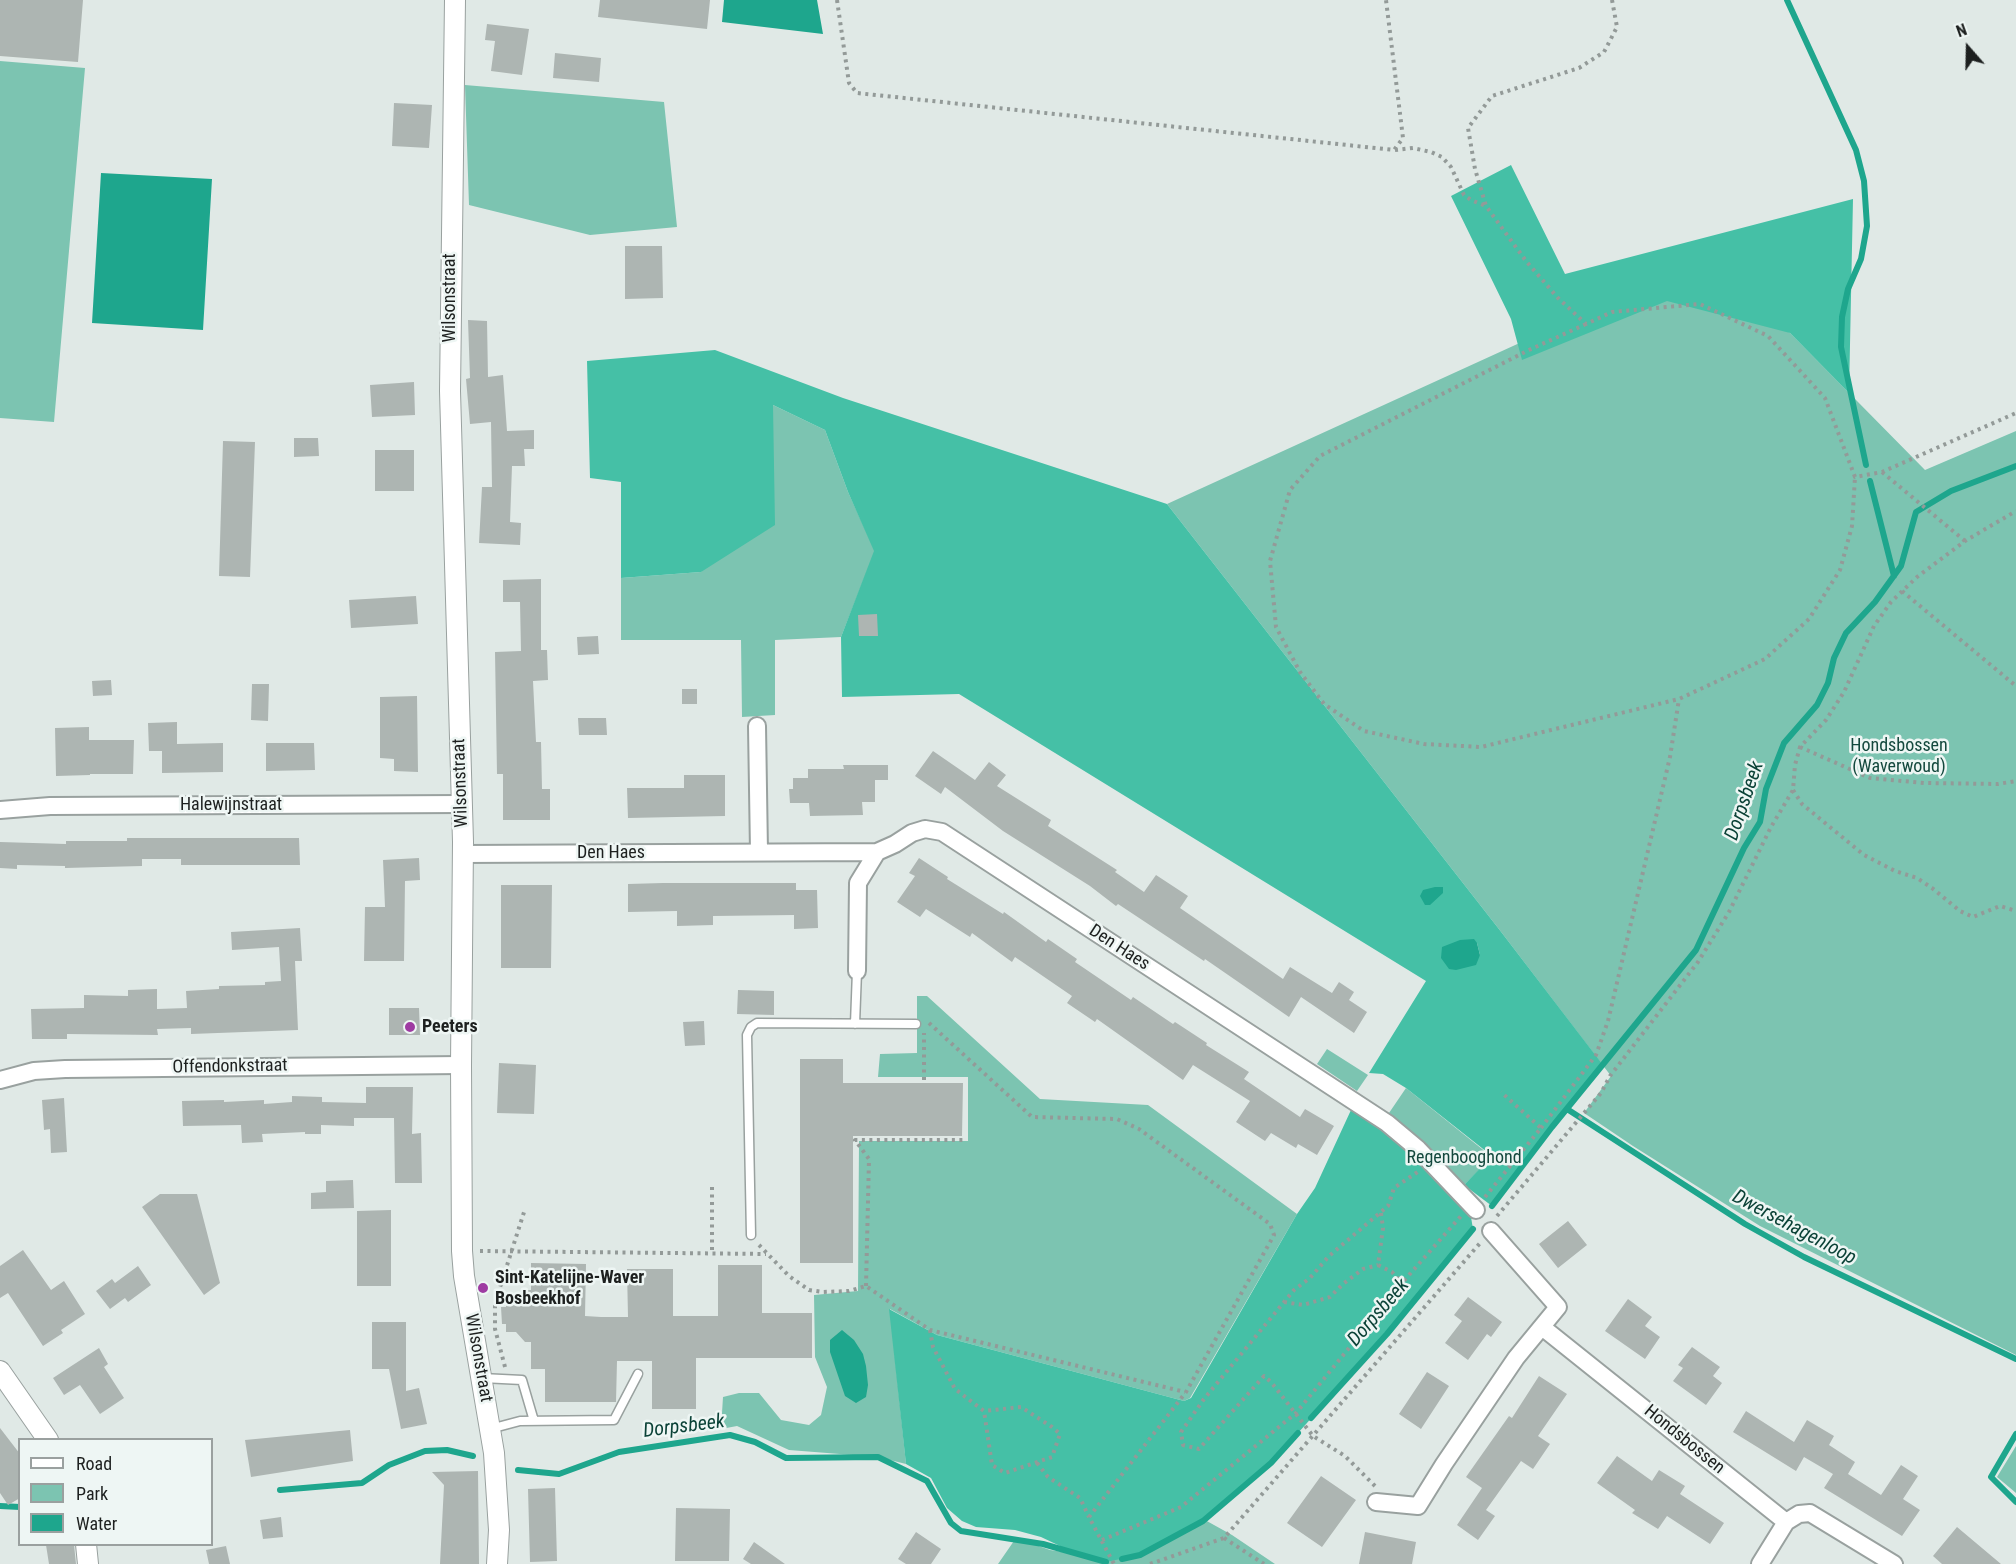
<!DOCTYPE html>
<style>
body{margin:0}
#map{position:relative;width:2016px;height:1564px;overflow:hidden;background:#e0e9e6;font-family:"Roboto Condensed",sans-serif}
canvas{display:block}
.legend{position:absolute;left:18px;top:1438px;width:195px;height:108px;box-sizing:border-box;background:#eef6f4;border:2px solid #9aa09f;margin:0;padding:8px 10px;list-style:none;font-size:18px;color:#1d201f}
.legend li{display:flex;align-items:center;gap:12px;height:30px}
.legend b{width:30px;border:2px solid #9aa09f}
.north{position:absolute;left:1938px;top:18px;width:60px;height:60px;-webkit-text-stroke:4px #eef6f4;paint-order:stroke;rotate:340deg;font-size:16px;font-weight:700;line-height:24px;text-align:center;color:#1d201f}
.north::after{content:'';display:block;margin:auto;width:21px;height:27px;background:#1d201f;clip-path:polygon(50% 0,100% 100%,50% 72%,0 100%)}
</style>
<div id="map">
<canvas width="2016" height="1564"></canvas>
<ul class="legend">
<li><b style="height:8px;background:#fff"></b>Road</li>
<li><b style="height:16px;background:#7cc4b1"></b>Park</li>
<li><b style="height:16px;background:#1ea68d"></b>Water</li>
</ul>
<div class="north">N</div>
</div>
<script>
const ctx = document.querySelector('canvas').getContext('2d');
ctx.lineJoin = 'round';
function fill(path, color) { ctx.fillStyle = color; ctx.fill(path, 'evenodd'); }
const toPath = rows => new Path2D(rows.map(r => 'M' + r).join(''));
function stroke(path, color, width, dash) { ctx.strokeStyle = color; ctx.lineWidth = width; ctx.lineCap = dash ? 'butt' : 'round'; ctx.setLineDash(dash || []); ctx.stroke(path); }
function write(font, color, halo, rows, align = 'center') {
  ctx.font = font + ' "Roboto Condensed",sans-serif'; ctx.lineWidth = 5; ctx.setLineDash([]); ctx.textBaseline = 'middle'; ctx.strokeStyle = halo; ctx.fillStyle = color; for (const [text, x, y, turn = 0] of rows) {
    ctx.save(); ctx.translate(x, y); ctx.rotate((+turn || 0) * Math.PI / 180); ctx.textAlign = isNaN(turn) ? turn : align; if (halo) ctx.strokeText(text, 0, 0); ctx.fillText(text, 0, 0); ctx.restore();
  }
}
fill(toPath([
 [0,61,85,68,54,422,0,418],
 [465,85,664,102,677,227,590,235,469,205],
 [1686,267,1790,333,1925,470,2016,431,2016,1355,1760,1226,1633,1146,1584,1113,1611,1076,1502,933,1167,504],
 [773,405,825,430,848,492,875,551,841,637,775,640,775,715,742,717,741,640,621,640,621,578,701,572],
 [917,996,927,996,1040,1099,1148,1105,1297,1214,1190,1398,1184,1401,937,1335,890,1309,906,1464,878,1457,789,1450,737,1426,721,1429,723,1397,739,1393,759,1393,781,1420,809,1425,821,1415,827,1387,815,1357,814,1295,858,1291,859,1141,968,1141,968,1077,878,1077,880,1054,917,1053],
 [1327,1049,1368,1075,1357,1091,1317,1064],
 [1406,1088,1492,1157,1464,1185,1389,1113],
 [2016,1446,2016,1493,1997,1477],
 [1205,1520,1232,1535,1275,1564,998,1564,1016,1538,1050,1550,1077,1554,1106,1562,1188,1531]
]), '#7cc4b1');
fill(toPath([
 [1511,165,1565,274,1853,199,1849,393,1790,333,1667,301,1522,360,1511,319,1451,196],
 [715,350,843,398,1167,504,1502,933,1603,1065,1492,1206,1464,1185,1492,1156,1406,1088,1383,1074,1369,1073,1426,981,959,694,842,697,841,637,874,551,848,492,825,430,773,405,775,525,701,572,621,578,621,482,590,478,587,361],
 [1477,943,1480,955,1449,969],
 [1351,1110,1390,1136,1433,1172,1471,1217,1473,1229,1387,1334,1271,1463,1203,1521,1140,1555,1106,1562,1077,1554,1041,1537,1015,1530,976,1527,962,1521,947,1508,931,1478,906,1464,889,1309,937,1335,1184,1401,1191,1398,1297,1214,1315,1188]
]), '#45c0a6');
fill(toPath([
 [724,0,817,0,823,34,722,22],
 [101,173,212,179,203,330,92,323],
 [1435,887,1443,887,1443,893,1430,905,1425,905,1420,896,1423,890],
 [1474,939,1477,943,1480,955,1476,965,1456,970,1449,969,1441,958,1442,947,1460,940],
 [842,1330,854,1340,863,1354,866,1366,868,1385,866,1397,856,1403,845,1396,830,1352,830,1340]
]), '#1ea68d');
stroke(toPath([
 [1787,0,1856,150,1864,181,1867,226,1861,259,1848,289,1842,317,1841,347,1866,465],
 [1870,481,1894,576],
 [1567,1109,1745,1224,1804,1257,2016,1359],
 [1492,1206,1552,1127,1696,950,1744,848,1760,822,1766,789,1784,743,1817,705,1828,683,1834,658,1846,633,1875,602,1901,566,1916,512,1951,491,2016,466],
 [1311,1418,1387,1334,1473,1229],
 [2016,1434,1991,1477,2016,1502],
 [518,1470,559,1474,619,1452,730,1435,755,1442,786,1458,878,1457,927,1481,951,1523,961,1531,1043,1544,1106,1562],
 [280,1490,362,1483,389,1465,425,1451,447,1450,473,1456],
 [0,1506,20,1507],
 [1122,1559,1140,1555,1203,1521,1271,1463,1298,1433]
]), '#1ea68d', 6);
fill(toPath([
 [0,0,83,0,78,62,0,56],
 [600,0,710,0,707,29,598,17],
 [487,24,529,29,522,75,491,71,495,41,485,40],
 [555,53,601,58,599,82,553,78],
 [394,103,432,105,429,148,392,146],
 [625,246,662,246,663,298,625,299],
 [468,320,487,321,488,377,503,375,507,431,534,430,534,449,524,449,525,466,512,466,510,522,521,523,520,545,479,543,482,487,492,487,491,422,470,424,466,379,470,378],
 [414,382,415,415,372,417,370,385],
 [294,438,318,438,319,456,294,457],
 [223,441,255,442,250,577,219,576],
 [375,450,414,450,414,491,375,491],
 [541,579,541,650,547,650,548,680,533,681,536,742,541,742,542,789,550,789,550,820,503,820,503,774,497,774,495,652,521,651,520,602,503,602,503,580],
 [416,596,418,624,351,628,349,600],
 [877,614,878,636,859,636,858,615],
 [598,636,599,654,578,655,577,637],
 [111,680,112,695,93,696,92,681],
 [252,684,269,684,268,721,251,720],
 [682,689,697,689,697,704,682,704],
 [417,696,418,772,394,771,394,759,380,758,380,697],
 [578,718,606,718,607,735,579,735],
 [177,722,177,744,223,743,223,772,162,773,162,751,149,751,148,723],
 [89,727,89,740,134,740,133,774,90,774,90,775,56,776,55,728],
 [266,743,314,743,315,770,266,771],
 [933,751,975,780,989,762,1006,775,997,786,1051,820,1048,826,1117,870,1115,872,1144,892,1156,875,1188,896,1180,908,1283,979,1290,967,1332,993,1339,982,1354,992,1349,1000,1367,1012,1354,1033,1301,997,1289,1017,1205,959,1204,961,1118,904,1116,906,1090,886,1003,831,945,787,941,794,915,776],
 [843,765,888,765,888,780,875,780,875,802,862,802,863,815,810,816,809,803,790,803,789,789,793,789,793,778,808,778,808,769,844,769],
 [684,775,725,775,725,816,628,818,627,788,684,788],
 [127,838,299,838,300,865,181,865,181,859,142,859,142,866,65,868,65,866,17,865,17,869,0,868,0,842,66,844,66,841,127,841],
 [419,858,420,880,405,881,404,961,364,961,365,907,385,907,383,860],
 [919,858,948,877,947,879,1003,914,1004,912,1046,942,1048,939,1077,959,1075,962,1131,1000,1133,997,1173,1024,1175,1022,1207,1043,1206,1045,1249,1072,1244,1079,1300,1117,1305,1109,1334,1126,1317,1155,1298,1144,1296,1148,1271,1133,1265,1141,1236,1122,1250,1101,1193,1065,1183,1080,1097,1019,1095,1022,1067,1003,1072,996,1015,957,1012,962,972,933,970,937,926,909,920,917,897,902,915,876,909,873],
 [663,883,796,883,796,890,817,890,818,928,794,929,794,915,713,916,713,925,677,926,677,911,628,912,628,884],
 [501,885,552,885,551,968,501,968],
 [300,928,302,961,295,961,298,1030,191,1034,191,1028,157,1029,158,1035,67,1034,67,1039,32,1039,31,1009,84,1008,84,995,128,996,128,990,157,989,157,1009,187,1008,186,991,219,989,219,986,265,985,265,982,281,981,279,947,232,950,231,932],
 [738,990,774,991,774,1015,737,1014],
 [389,1008,419,1008,420,1035,389,1035],
 [704,1021,705,1045,685,1046,683,1022],
 [800,1059,843,1059,843,1083,963,1083,962,1136,853,1136,853,1263,800,1263],
 [499,1063,536,1065,534,1114,497,1113],
 [366,1087,413,1087,412,1134,421,1133,422,1183,395,1183,394,1118,354,1118,354,1126,321,1125,321,1134,305,1134,305,1132,262,1134,263,1142,242,1143,241,1125,183,1126,182,1101,224,1100,224,1102,264,1100,264,1104,292,1102,292,1096,322,1097,322,1102,366,1103],
 [64,1098,67,1152,51,1153,50,1129,44,1130,42,1100],
 [353,1180,354,1208,311,1209,311,1193,326,1192,326,1181],
 [160,1194,197,1194,220,1283,204,1295,142,1207],
 [391,1210,391,1286,357,1286,357,1211],
 [1568,1221,1587,1245,1558,1268,1539,1244],
 [23,1250,51,1290,64,1281,85,1314,61,1330,63,1333,43,1346,8,1293,0,1298,0,1266],
 [531,1263,586,1264,585,1316,601,1317,628,1317,627,1269,673,1269,673,1316,718,1316,718,1265,762,1265,762,1313,812,1313,812,1358,696,1358,696,1409,652,1409,652,1361,617,1361,616,1402,545,1402,545,1369,531,1369,531,1342,525,1342,516,1332,506,1332,506,1324,502,1324,501,1307,506,1307,506,1299,516,1299,525,1290,531,1290],
 [138,1266,151,1285,128,1302,125,1298,110,1309,96,1291,112,1279,115,1283],
 [1468,1297,1502,1322,1491,1337,1487,1334,1468,1360,1445,1343,1462,1321,1454,1315],
 [1628,1299,1652,1317,1645,1326,1660,1337,1645,1359,1605,1331],
 [372,1322,406,1322,406,1391,419,1388,427,1424,401,1429,389,1369,372,1369],
 [1692,1347,1720,1367,1713,1376,1722,1383,1706,1405,1673,1381,1683,1368,1678,1365],
 [99,1348,108,1364,104,1367,124,1398,100,1414,80,1385,64,1395,53,1378],
 [1427,1372,1449,1386,1421,1429,1399,1414],
 [1539,1376,1567,1394,1538,1436,1550,1444,1533,1469,1521,1461,1486,1510,1495,1516,1478,1540,1457,1525,1482,1488,1466,1477,1509,1416,1512,1418],
 [1746,1411,1794,1442,1807,1420,1834,1436,1829,1445,1855,1462,1848,1474,1881,1495,1901,1465,1918,1476,1903,1499,1920,1510,1902,1536,1824,1488,1833,1474,1804,1457,1796,1471,1733,1432],
 [0,1428,20,1454,20,1498,8,1505,0,1493],
 [350,1430,353,1461,251,1477,245,1440],
 [1617,1456,1652,1481,1659,1470,1685,1486,1680,1494,1724,1523,1710,1544,1667,1516,1658,1529,1632,1513,1635,1510,1597,1483],
 [478,1471,479,1564,440,1564,444,1485,432,1472],
 [1321,1476,1356,1500,1322,1547,1287,1523],
 [555,1488,557,1561,530,1562,528,1489],
 [676,1508,730,1509,729,1561,675,1561],
 [281,1517,283,1537,263,1539,260,1520],
 [1957,1527,2001,1564,1942,1564,1933,1556],
 [916,1532,941,1549,931,1564,906,1564,898,1559],
 [1365,1532,1416,1542,1412,1564,1359,1564],
 [754,1542,785,1564,751,1564,743,1559],
 [46,1545,74,1545,76,1564,49,1564],
 [226,1546,230,1564,209,1564,206,1550]
]), '#adb5b2');
const service = toPath([
 [855,1024,857,971],
 [751,1235,747,1035,751,1027,757,1023,916,1024],
 [482,1378,522,1380,534,1421],
 [490,1429,520,1421,614,1420,638,1374]
]);
const minor = toPath([
 [757,726,759,852],
 [0,810,50,806,462,804],
 [463,854,877,852,895,844,912,833,925,829,942,832,1387,1123,1418,1149,1476,1210],
 [857,971,858,883,877,852],
 [0,1080,34,1071,65,1069,461,1065],
 [1542,1327,1786,1522,1760,1564],
 [1376,1502,1418,1506,1444,1464,1516,1358,1558,1307,1491,1231],
 [1786,1522,1799,1514,1810,1513,1894,1564]
]);
const tertiary = toPath([
 [455,0,450,391,463,842,461,1065,462,1251,464,1276,494,1453,499,1530,497,1564],
 [0,1371,48,1440],
 [86,1544,88,1564]
]);
stroke(service, '#99a19f', 11);
stroke(minor, '#99a19f', 20);
stroke(tertiary, '#99a19f', 22);
stroke(toPath([
 [837,0,849,83,857,93,1394,150,1403,138,1386,0],
 [1612,0,1617,27,1604,52,1579,68,1492,96,1468,128,1475,169,1486,206,1526,261,1558,298,1586,324,1612,312,1700,304,1768,336,1825,398,1855,477,1882,472,2016,413],
 [1395,150,1413,148,1431,152,1442,157,1451,167,1464,195,1471,200,1486,206],
 [1586,324,1529,350,1320,456,1290,490,1270,561,1276,627,1300,672,1324,704,1364,731,1424,744,1481,747,1679,699,1765,659,1809,619,1840,570,1852,526,1855,477],
 [1882,472,1965,541],
 [1902,591,2016,686],
 [1800,747,1870,778,1924,783,1998,784,2016,781],
 [1793,790,1802,804,1864,855,1895,871,1917,878,1932,888,1960,911,1973,917,2000,906,2016,911],
 [929,1023,1032,1117,1117,1119,1139,1129,1270,1224,1274,1235,1186,1392,1089,1517,1114,1564],
 [924,1080,924,1033],
 [1541,1128,1596,1055,1608,1021,1670,757,1679,699],
 [712,1187,712,1253],
 [1485,1197,1541,1128,1501,1092],
 [1381,1213,1383,1228,1378,1265,1392,1272,1402,1283],
 [1497,1216,1601,1093,1610,1076,1698,962,1729,912,1771,827,1793,790,1795,765,1800,747,1826,720,1844,692,1874,626,1891,602,1917,577,1965,541,2016,511],
 [759,1245,789,1276,809,1290,823,1292,849,1291,866,1286,930,1330,1185,1392],
 [480,1251,766,1254],
 [866,1286,869,1159,855,1140,964,1140],
 [1284,1302,1303,1305,1330,1297,1343,1284,1363,1269,1378,1265],
 [930,1330,933,1347,955,1389,984,1411,992,1465,1005,1473,1052,1457,1060,1434,1052,1427,1021,1407,984,1411],
 [505,1367,495,1329,495,1303,525,1209],
 [1037,1463,1048,1477,1080,1498,1089,1517],
 [1375,1486,1345,1456,1313,1436,1271,1382,1264,1376,1199,1449,1183,1445,1181,1432,1204,1399,1294,1290,1310,1278,1329,1256,1388,1206,1394,1188,1419,1171],
 [1224,1538,1264,1564],
 [1102,1540,1181,1507,1296,1413,1402,1283,1461,1216],
 [1150,1564,1224,1538,1481,1242]
]), '#939a98', 4, [3, 4.5]);
stroke(service, '#fff', 8);
stroke(minor, '#fff', 16);
stroke(tertiary, '#fff', 20);
for (const [x, y, r, color] of [
 [410,1027,6,"#9e3ba2"],
 [483,1288,6,"#9e3ba2"]
]) { const dot = new Path2D(); dot.arc(x, y, r, 0, 2 * Math.PI); ctx.fillStyle = color; ctx.fill(dot); stroke(dot, '#eef6f4', 2); }
write('18px', '#1d201f', '#eef6f4', [
 ["Wilsonstraat",450,298,-90],
 ["Wilsonstraat",461,783,-92],
 ["Halewijnstraat",231,805],
 ["Den Haes",611,853],
 ["Den Haes",1119,948,33],
 ["Offendonkstraat",230,1067,-1],
 ["Wilsonstraat",478,1358,80],
 ["Hondsbossen",1684,1440,39]
]);
write('18px', '#13483d', '#eef6f4', [
 ["Hondsbossen",1899,746],
 ["(Waverwoud)",1899,767],
 ["Regenbooghond",1464,1158]
]);
write('bold 18px', '#1d201f', '#eef6f4', [
 ["Peeters",422,1027],
 ["Sint-Katelijne-Waver",495,1278],
 ["Bosbeekhof",495,1299]
], 'left');
write('italic 20px', '#0b4237', '#eef6f4', [
 ["Dorpsbeek",1745,801,-71],
 ["Dwersehagenloop",1794,1228,28],
 ["Dorpsbeek",1379,1313,-49],
 ["Dorpsbeek",684,1427,-7]
]);
</script>
